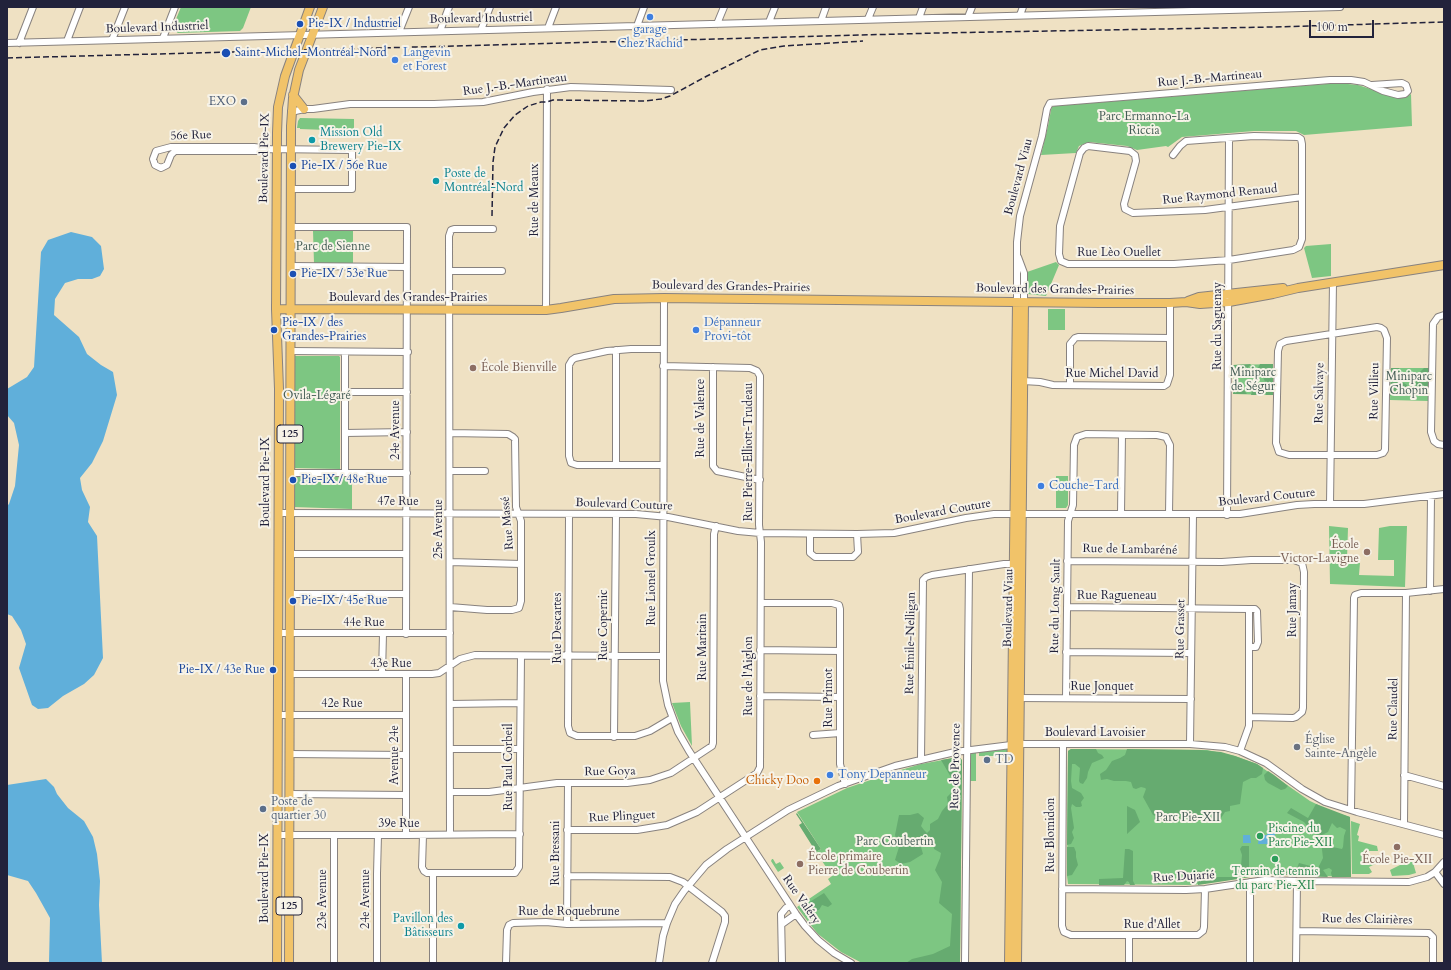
<!DOCTYPE html>
<meta charset="utf-8">
<style>
body{margin:0}
#map{position:relative;width:1451px;height:970px;overflow:hidden;background:#efe1c3;font-family:Cardo,serif}
canvas{display:block}
.frame{position:absolute;inset:0;border:8px solid #22223b;pointer-events:none}
.scale{position:absolute;left:1309px;top:20px;width:65px;height:18px;box-sizing:border-box;border:2px solid #22223b;border-top:0;padding-left:5px;font-size:12px;line-height:14px;white-space:nowrap;color:#22223b;-webkit-text-stroke:3px #f7f3e8;paint-order:stroke}
</style>
<div id="map">
<canvas width="1451" height="970"></canvas>
<div class="frame"></div>
<div class="scale">100 m</div>
</div>
<script>
const ctx = document.querySelector('canvas').getContext('2d');
ctx.lineJoin = 'round';
function fill(path, color) { ctx.fillStyle = color; ctx.fill(path, 'evenodd'); }
const toPath = rows => new Path2D(rows.map(r => 'M' + r).join(''));
function stroke(path, color, width, dash) { ctx.strokeStyle = color; ctx.lineWidth = width; ctx.lineCap = dash ? 'butt' : 'round'; ctx.setLineDash(dash || []); ctx.stroke(path); }
function write(font, color, halo, rows, align = 'center') {
  ctx.font = font + ' Cardo,serif'; ctx.lineWidth = 4; ctx.setLineDash([]); ctx.textBaseline = 'middle'; ctx.strokeStyle = halo; ctx.fillStyle = color; for (const [text, x, y, turn = 0] of rows) {
    ctx.save(); ctx.translate(x, y); ctx.rotate((+turn || 0) * Math.PI / 180); ctx.textAlign = isNaN(turn) ? turn : align; if (halo) ctx.strokeText(text, 0, 0); ctx.fillText(text, 0, 0); ctx.restore();
  }
}
fill(toPath([
 [181,7,251,7,243,28,240,31,178,33,175,31,174,24],
 [1338,83,1358,85,1399,98,1405,98,1411,94,1412,126,1304,135,1296,131,1254,131,1182,137,1168,147,1166,146,1137,150,1127,146,1089,142,1079,146,1076,153,1041,155,1048,126,1051,110,1052,107,1055,106],
 [300,118,354,119,354,131,300,129,300,128,297,128,298,121],
 [313,231,353,231,353,263,314,263],
 [1331,244,1331,276,1312,278,1304,248,1306,246],
 [1056,262,1059,265,1046,296,1028,294,1027,272],
 [1048,309,1065,309,1065,330,1048,330],
 [294,356,339,356,340,357,340,469,294,468],
 [1273,364,1273,395,1233,394,1233,365],
 [1391,368,1429,368,1428,401,1390,400],
 [345,476,345,478,352,478,352,509,294,507,295,477],
 [1056,476,1068,476,1068,505,1066,508,1056,508],
 [1329,526,1348,528,1347,559,1354,560,1354,563,1360,563,1359,575,1394,576,1394,560,1378,560,1379,528,1390,526,1407,526,1405,587,1330,584],
 [690,702,692,746,681,726,672,703],
 [1012,745,1008,782,1007,753,995,753,994,756,979,756,979,748],
 [976,749,976,781,967,781,967,750],
 [1071,749,1207,750,1235,756,1257,764,1310,801,1333,812,1350,817,1351,877,1269,874,1193,885,1068,884,1067,876,1068,751],
 [959,757,962,760,960,963,862,963,841,952,818,934,809,923,797,907,831,884,828,879,832,876,816,852,821,849,797,812,847,788,894,772,921,764],
 [1351,821,1360,824,1357,835,1359,836,1358,841,1377,846,1378,851,1364,851,1364,859,1376,860,1379,862,1369,867,1372,872,1369,874,1352,874],
 [772,859,773,859,776,864,780,862,784,868,778,872,771,861],
 [1412,859,1416,873,1409,875,1392,876,1390,870]
]), '#7dc682');
fill(toPath([
 [1251,364,1240,377,1233,378,1233,365],
 [1260,364,1273,364,1273,395,1266,395,1264,391,1266,384,1263,377,1265,371,1258,368],
 [1391,368,1399,368,1399,380,1407,385,1408,391,1397,389,1390,396],
 [1424,368,1429,368,1428,387,1426,389,1418,391,1413,390,1413,386,1419,377,1420,372],
 [1239,382,1242,388,1247,394,1233,394,1233,385],
 [1257,382,1261,385,1259,393,1256,395,1251,395,1253,388],
 [1071,749,1096,749,1098,753,1102,755,1104,758,1092,763,1088,772,1087,778,1083,784,1080,783,1079,781,1080,768,1075,764,1072,764,1071,781,1072,788,1081,793,1084,798,1081,802,1082,806,1080,807,1076,807,1072,804,1071,808,1074,828,1072,832,1074,838,1071,844,1067,845,1068,751],
 [1127,749,1200,750,1221,752,1235,756,1257,764,1263,768,1262,774,1256,778,1251,778,1243,782,1240,804,1230,806,1230,811,1225,812,1221,818,1186,822,1178,821,1172,823,1153,815,1143,797,1146,789,1145,788,1141,787,1136,789,1133,788,1131,782,1126,781,1114,781,1107,779,1101,780,1100,774,1106,770,1112,761,1120,758,1125,755],
 [959,757,962,760,960,963,906,963,912,959,933,954,950,946,952,914,939,903,942,882,935,870,940,858,941,853,934,849,933,839,923,841,921,847,923,854,910,862,901,864,895,860,899,847,895,835,899,815,910,815,918,813,924,818,921,826,924,830,927,833,930,830,930,824,938,819,942,811,948,804,947,797,955,789,952,779,941,760],
 [1268,771,1274,775,1288,786,1285,789,1281,790,1268,783,1265,780,1264,775],
 [1316,804,1350,817,1351,877,1332,877,1331,873,1332,870,1329,868,1323,870,1328,877,1294,876,1299,863,1318,868,1323,858,1321,841,1322,839,1325,839,1328,846,1342,849,1343,847,1344,836,1346,830,1340,827,1337,828,1332,823,1328,832,1320,836,1313,833,1304,822,1287,813,1291,808,1308,818],
 [1127,806,1135,810,1140,822,1127,834],
 [797,813,821,849,816,852,799,825,802,823,796,814],
 [1242,846,1249,846,1249,870,1289,871,1287,875,1269,874,1244,878,1241,866,1242,855,1240,849],
 [1067,847,1074,847,1076,852,1076,857,1078,865,1072,875,1067,876],
 [1125,849,1129,849,1133,851,1133,881,1135,885,1130,885,1129,882,1127,881,1124,885,1099,885,1099,879,1123,878],
 [1198,870,1216,877,1237,877,1238,879,1198,885,1197,873],
 [824,893,832,904,828,907,822,905,819,910,815,910,806,916,800,908]
]), '#66ab70');
fill(toPath([
 [71,232,92,237,101,246,104,269,100,276,92,279,78,279,65,283,55,299,54,315,79,337,87,354,101,365,113,372,117,395,103,441,92,463,80,478,82,490,90,507,88,522,97,536,103,658,94,675,84,684,63,696,48,708,38,709,32,705,19,668,26,644,21,630,12,616,7,614,7,506,9,504,15,486,19,445,14,423,7,415,7,389,27,377,34,367,41,252,48,240],
 [46,779,54,787,57,794,68,808,84,821,93,837,97,854,100,881,99,905,102,963,49,963,50,918,36,893,28,881,7,875,7,785],
 [1268,828,1275,828,1275,844,1258,844,1259,835,1267,835],
 [1243,835,1250,835,1251,843,1243,843]
]), '#60afda');
const minor = toPath([
 [1020,15,1023,7],
 [968,17,972,7],
 [919,18,923,7],
 [868,19,873,7],
 [821,21,826,7],
 [769,22,775,7],
 [717,24,724,7],
 [637,26,644,7],
 [548,28,556,7],
 [481,30,490,7],
 [440,31,449,7],
 [399,32,409,7],
 [163,38,175,7],
 [112,40,125,7],
 [67,41,80,7],
 [7,43,1340,7],
 [19,43,33,7],
 [291,112,304,109,313,109,350,104,434,104,483,102,533,92,571,87,671,90],
 [270,149,260,151,175,151,171,155,167,165,161,168,155,165,153,159,156,151,171,147,254,147,270,149,352,150,352,189,290,189],
 [1173,155,1180,146,1186,141,1254,136,1298,137,1301,139,1302,144,1302,239,1299,247,1293,250,1229,260,1174,264,1068,264,1061,261,1059,254,1060,226,1080,153,1084,148,1088,146,1130,151,1135,155,1136,161,1124,204,1125,209,1133,213,1205,210,1302,197],
 [290,227,407,227,406,634],
 [1018,257,1024,273,1024,302],
 [290,266,407,267],
 [449,271,502,271],
 [664,298,663,649,663,681,668,705,678,732,689,751,796,914,805,926,818,940,834,953,851,963],
 [1017,302,1017,242,1020,216,1042,136,1047,109,1050,103,1330,80,1351,80,1364,82,1383,91,1398,95,1405,94,1408,91,1406,85,1402,83,1372,85],
 [546,310,547,89],
 [1444,315,1438,317,1433,324,1431,432,1434,441,1438,444,1444,445],
 [1377,327,1381,328,1384,330,1387,338,1385,450,1383,453,1377,455,1289,455,1279,452,1276,443,1278,351,1280,344,1286,341,1377,327],
 [290,351,408,352],
 [713,367,713,466,717,471,760,480],
 [1023,381,1040,382,1053,385,1164,386,1167,384,1170,375,1170,303],
 [1070,385,1070,344,1075,338,1078,337,1170,338],
 [345,392,407,392],
 [345,433,407,432],
 [616,465,616,350],
 [663,465,577,465,571,463,569,456,569,365,572,360,575,358,607,351,631,349,663,349],
 [450,471,485,471],
 [290,473,407,473],
 [345,473,345,352],
 [1330,504,1333,282],
 [278,513,636,514,668,517,738,531,760,533,857,534,894,533,966,518,994,514,1240,514,1297,505,1314,504,1364,504,1444,494],
 [569,514,568,726,570,733,577,736,635,736,650,731,672,718],
 [1121,514,1122,435],
 [1227,515,1229,138],
 [810,534,810,553,815,557,853,557,858,552,857,534],
 [290,554,406,554],
 [1067,561,1222,562,1251,560,1294,560,1302,563,1304,572,1303,708,1302,712,1296,717,1293,718,1249,717],
 [450,562,521,564],
 [1430,591,1431,496],
 [290,594,406,594],
 [761,603,832,603,839,605,840,609,840,764,845,784],
 [450,607,487,610,512,610,519,608,521,601,521,521,516,507,515,439,513,437,508,434,450,433],
 [1067,607,1249,609,1249,726,1240,751],
 [1249,609,1255,609,1257,611,1258,642,1256,647,1249,647],
 [278,633,450,633],
 [760,650,840,651],
 [1066,652,1191,653],
 [290,674,432,674,439,673,460,659,475,655,663,656],
 [382,674,383,634],
 [760,696,840,697],
 [1016,698,1191,699],
 [1066,698,1068,521,1073,505,1074,445,1077,437,1086,434,1157,435,1166,437,1170,445,1169,514],
 [450,704,520,703],
 [278,715,406,715],
 [813,735,840,733],
 [614,737,616,514],
 [1063,744,1062,926,1064,932,1071,935,1198,935,1203,931,1204,927,1205,889],
 [1190,744,1193,515],
 [450,749,520,749],
 [289,754,406,755],
 [921,759,923,580,926,577,932,575,1004,564,1018,564],
 [1404,775,1444,786],
 [450,792,489,792,557,783,627,783,650,780,671,773,712,746,713,743,714,534,716,526],
 [289,794,406,795],
 [1351,810,1354,598,1355,595,1361,593,1406,593,1444,589],
 [1404,824,1406,593],
 [567,830,637,830,667,825,697,812,754,775,757,773,760,767,761,542,759,525,760,376,757,371,750,368,663,366],
 [450,834,449,236,451,230,454,229,493,229],
 [277,835,406,835,520,834],
 [406,835,406,675],
 [423,835,422,867,424,871,427,873,515,873,519,867,521,656],
 [1435,872,1444,884],
 [567,876,670,877,683,882,722,912,725,916,725,922,712,963],
 [1062,889,1186,890,1205,889,1265,880,1297,881,1409,882,1427,877,1435,872,1444,862],
 [567,924,568,783],
 [782,924,796,914],
 [1297,931,1429,933,1433,937,1433,963],
 [334,963,334,835],
 [377,963,377,874,378,835],
 [433,963,433,874],
 [506,963,507,930,509,925,513,923,546,922,567,924,667,923],
 [659,963,663,936,667,923,675,904,684,891,706,865,727,849,788,810,838,786,895,766,955,752,1019,744,1190,744,1225,747,1240,751,1266,763,1302,789,1325,802,1357,812,1444,835],
 [782,963,781,914,786,908,790,906],
 [965,963,969,569],
 [1129,963,1129,936],
 [1250,963,1250,882],
 [1296,963,1297,881]
]);
const major = toPath([
 [293,95,304,109],
 [1188,301,1199,297,1283,288],
 [276,309,546,310,561,308,614,299,664,298,1100,303,1170,303,1186,302,1200,304,1229,302,1273,294,1298,288,1444,265],
 [277,963,279,389,276,309,277,133,278,107,285,76,310,7],
 [289,963,291,126,293,98,299,70,323,7],
 [1009,963,1017,302],
 [1017,963,1024,302]
]);
stroke(minor, '#88827f', 8);
stroke(major, '#88827f', 10);
stroke(minor, '#fff', 6);
stroke(major, '#f1c369', 8);
stroke(toPath([
 [7,58,937,33,1273,27,1444,22],
 [492,216,493,162,495,147,504,128,515,115,528,106,541,102,547,102,553,100,645,101,661,99,670,96,707,76,760,50,784,46,863,41]
]), '#22223b', 1.5, [6, 3]);
for (const [x, y, r, color] of [
 [650,17,4,"#3f7fe0"],
 [300,24,4,"#1a4fb4"],
 [226,53,5,"#1a4fb4"],
 [395,60,4,"#3f7fe0"],
 [244,102,4,"#5c6f8a"],
 [312,140,4,"#0f9aa8"],
 [293,166,4,"#1a4fb4"],
 [436,181,4,"#0f9aa8"],
 [293,274,4,"#1a4fb4"],
 [274,330,4,"#1a4fb4"],
 [696,330,4,"#3f7fe0"],
 [473,368,4,"#8d6e63"],
 [293,480,4,"#1a4fb4"],
 [1041,486,4,"#3f7fe0"],
 [1367,552,4,"#8d6e63"],
 [293,601,4,"#1a4fb4"],
 [273,670,4,"#1a4fb4"],
 [1297,747,4,"#6b7280"],
 [987,760,4,"#5c6f8a"],
 [830,775,4,"#3f7fe0"],
 [817,781,4,"#e8710a"],
 [263,809,4,"#5c6f8a"],
 [1260,836,4,"#2e9e5b"],
 [1397,847,4,"#8d6e63"],
 [1275,859,4,"#2e9e5b"],
 [800,864,4,"#8d6e63"],
 [461,926,4,"#0f9aa8"]
]) { const dot = new Path2D(); dot.arc(x, y, r, 0, 2 * Math.PI); ctx.fillStyle = color; ctx.fill(dot); stroke(dot, '#f7f3e8', 1.5); }
for (const [x, y, w] of [
 [290,434,26],
 [289,906,26]
]) { const box = new Path2D(); box.roundRect(x - w / 2, y - 9, w, 18, 3); ctx.fillStyle = '#f7f3e8'; ctx.fill(box); stroke(box, '#22223b', 1); }
write('bold 11px', '#22223b', null, [
 ["125",290,434],
 ["125",289,906]
]);
write('12px', '#22223b', '#f7f3e8', [
 ["Boulevard Industriel",481,19,-1],
 ["Boulevard Industriel",157,28,-2],
 ["Rue J.-B.-Martineau",1210,79,-5],
 ["Rue J.-B.-Martineau",515,85,-8],
 ["56e Rue",191,136,-2],
 ["Boulevard Pie-IX",265,158,-89],
 ["Boulevard Viau",1019,177,-75],
 ["Rue Raymond Renaud",1220,195,-6],
 ["Rue de Meaux",535,200,-90],
 ["Rue Lèo Ouellet",1119,253],
 ["Boulevard des Grandes-Prairies",731,287,1],
 ["Boulevard des Grandes-Prairies",1055,290,1],
 ["Boulevard des Grandes-Prairies",408,298],
 ["Rue du Saguenay",1218,326,-90],
 ["Rue Michel David",1112,374],
 ["Rue Villieu",1375,391,-89],
 ["Rue Salvaye",1320,393,-89],
 ["Rue de Valence",701,418,-90],
 ["24e Avenue",396,430,-90],
 ["Rue Pierre-Elliott-Trudeau",749,452,-90],
 ["Boulevard Pie-IX",266,482,-90],
 ["Boulevard Couture",1267,498,-6],
 ["47e Rue",398,502],
 ["Boulevard Couture",624,505,2],
 ["Boulevard Couture",943,512,-10],
 ["Rue Massé",508,523,-95],
 ["25e Avenue",439,529,-90],
 ["Rue de Lambaréné",1130,550,1],
 ["Rue Lionel Groulx",652,578,-90],
 ["Rue Ragueneau",1117,596],
 ["Rue du Long Sault",1056,606,-89],
 ["Boulevard Viau",1009,608,-89],
 ["Rue Jamay",1293,610,-90],
 ["44e Rue",364,623],
 ["Rue Copernic",604,625,-90],
 ["Rue Descartes",558,628,-90],
 ["Rue Grasset",1181,629,-89],
 ["Rue Émile-Nelligan",911,643,-89],
 ["Rue Maritain",703,647,-90],
 ["43e Rue",391,664],
 ["Rue de l'Aiglon",749,676,-90],
 ["Rue Jonquet",1102,687],
 ["Rue Primot",829,698,-90],
 ["42e Rue",342,704],
 ["Rue Claudel",1394,709,-89],
 ["Boulevard Lavoisier",1095,733],
 ["Avenue 24e",395,755,-90],
 ["Rue de Provence",956,766,-89],
 ["Rue Paul Corbeil",509,767,-90],
 ["Rue Goya",610,772,-1],
 ["Rue Plinguet",622,817,-3],
 ["39e Rue",399,824],
 ["Rue Blomidon",1051,835,-90],
 ["Rue Bressani",556,853,-90],
 ["Rue Dujarié",1184,877,-3],
 ["Boulevard Pie-IX",265,878,-90],
 ["23e Avenue",323,899,-90],
 ["24e Avenue",366,899,-90],
 ["Rue Valéry",801,900,55],
 ["Rue de Roquebrune",569,912],
 ["Rue des Clairières",1367,920,1],
 ["Rue d'Allet",1152,925]
]);
write('12px', '#164399', '#f7f3e8', [
 ["Pie-IX / Industriel",308,24],
 ["Saint-Michel–Montréal-Nord",235,53],
 ["Pie-IX / 56e Rue",301,166],
 ["Pie-IX / 53e Rue",301,274],
 ["Pie-IX / des",282,323],
 ["Grandes-Prairies",282,337],
 ["Pie-IX / 48e Rue",301,480],
 ["Pie-IX / 45e Rue",301,601],
 ["Pie-IX / 43e Rue",265,670,"right"]
], 'left');
write('12px', '#366cbe', '#f7f3e8', [
 ["garage",650,30,"center"],
 ["Chez Rachid",650,44,"center"],
 ["Langevin",403,53],
 ["et Forest",403,67],
 ["Dépanneur",704,323],
 ["Provi-tôt",704,337],
 ["Couche-Tard",1049,486],
 ["Tony Depanneur",838,775]
], 'left');
write('12px', '#4e5e75', '#f7f3e8', [
 ["EXO",236,102,"right"],
 ["TD",995,760],
 ["Poste de",271,802],
 ["quartier 30",271,816]
], 'left');
write('12px', '#425b54', '#f7f3e8', [
 ["Parc Ermanno-La",1144,117],
 ["Riccia",1144,131],
 ["Parc de Sienne",333,247],
 ["Miniparc",1253,373],
 ["de Ségur",1253,387],
 ["Miniparc",1409,377],
 ["Chopin",1409,391],
 ["Ovila-Légaré",317,396],
 ["Parc Pie-XII",1188,818],
 ["Parc Coubertin",895,842]
]);
write('12px', '#0d838f', '#f7f3e8', [
 ["Mission Old",320,133],
 ["Brewery Pie-IX",320,147],
 ["Poste de",444,174],
 ["Montréal-Nord",444,188],
 ["Pavillon des",453,919,"right"],
 ["Bâtisseurs",453,933,"right"]
], 'left');
write('12px', '#785e54', '#f7f3e8', [
 ["École Bienville",481,368],
 ["École",1359,545,"right"],
 ["Victor-Lavigne",1359,559,"right"],
 ["École primaire",808,857],
 ["Pierre de Coubertin",808,871],
 ["École Pie-XII",1397,860,"center"]
], 'left');
write('12px', '#5b616d', '#f7f3e8', [
 ["Église",1305,740],
 ["Sainte-Angèle",1305,754]
], 'left');
write('12px', '#c56008', '#f7f3e8', [
 ["Chicky Doo",809,781]
], 'right');
write('12px', '#27864d', '#f7f3e8', [
 ["Piscine du",1268,829],
 ["Parc Pie-XII",1268,843],
 ["Terrain de tennis",1275,872,"center"],
 ["du parc Pie-XII",1275,886,"center"]
], 'left');
</script>
